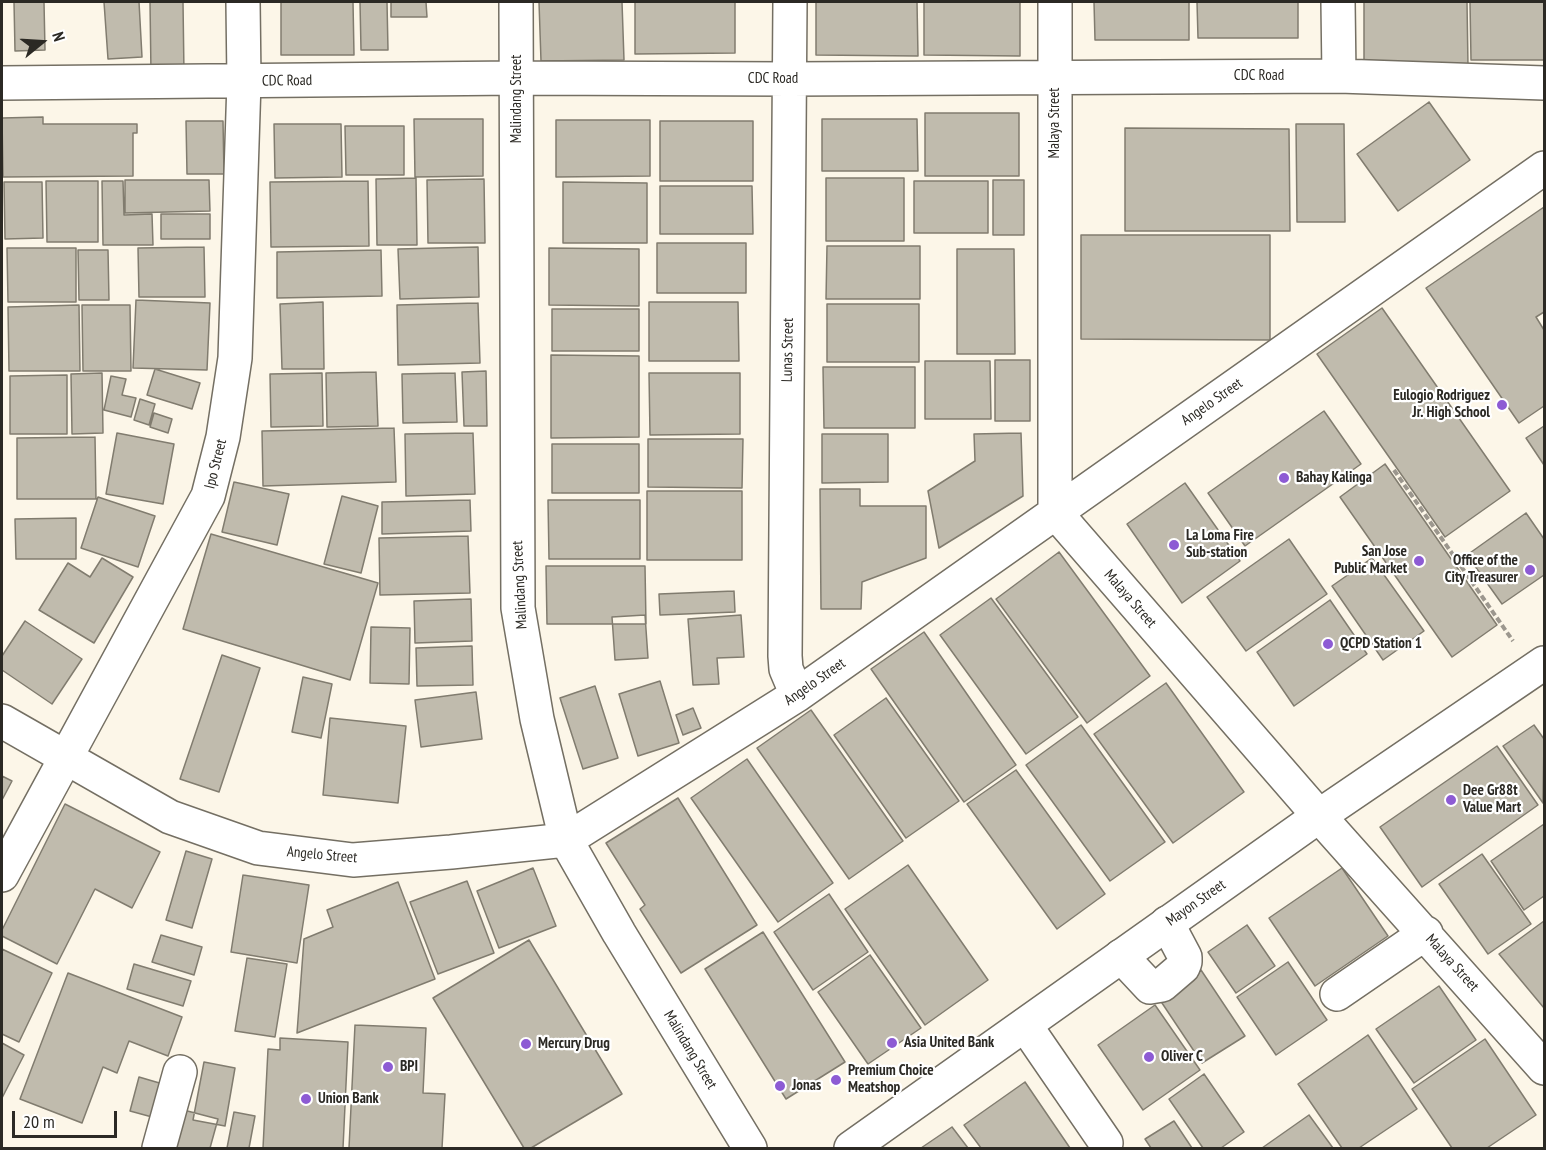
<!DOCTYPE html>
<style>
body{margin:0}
#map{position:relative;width:1546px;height:1150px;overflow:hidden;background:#fcf6e8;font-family:"PT Sans Narrow",sans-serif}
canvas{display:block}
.frame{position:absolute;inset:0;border:3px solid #2b2924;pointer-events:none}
.north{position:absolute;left:12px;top:12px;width:60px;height:60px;-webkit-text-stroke:4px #fff;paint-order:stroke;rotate:72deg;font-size:16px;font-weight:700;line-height:24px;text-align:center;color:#2b2924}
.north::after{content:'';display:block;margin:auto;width:21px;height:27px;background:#2b2924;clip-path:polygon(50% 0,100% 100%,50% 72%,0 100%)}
.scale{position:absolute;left:12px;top:1111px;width:105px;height:27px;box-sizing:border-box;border:3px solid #2b2924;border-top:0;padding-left:8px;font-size:18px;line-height:21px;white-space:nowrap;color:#2b2924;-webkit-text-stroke:4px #fff;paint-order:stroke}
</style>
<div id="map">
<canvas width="1546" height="1150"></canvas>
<div class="frame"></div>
<div class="north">N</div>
<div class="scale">20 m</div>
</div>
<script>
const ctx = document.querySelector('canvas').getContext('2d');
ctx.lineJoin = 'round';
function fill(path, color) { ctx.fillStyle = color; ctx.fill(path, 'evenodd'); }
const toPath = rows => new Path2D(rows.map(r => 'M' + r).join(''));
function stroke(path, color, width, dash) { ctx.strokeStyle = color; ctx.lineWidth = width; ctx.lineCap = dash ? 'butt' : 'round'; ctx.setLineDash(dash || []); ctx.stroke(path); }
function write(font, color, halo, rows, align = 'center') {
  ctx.font = font + ' "PT Sans Narrow",sans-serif'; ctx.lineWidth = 4.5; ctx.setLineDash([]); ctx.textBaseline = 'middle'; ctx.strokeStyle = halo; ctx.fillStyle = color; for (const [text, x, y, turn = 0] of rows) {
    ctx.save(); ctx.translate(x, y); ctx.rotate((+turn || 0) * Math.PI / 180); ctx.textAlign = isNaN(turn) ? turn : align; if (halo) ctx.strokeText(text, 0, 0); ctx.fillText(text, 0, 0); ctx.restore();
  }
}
const building = toPath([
 [14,2,44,2,45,50,15,51,14,2],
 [104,2,139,2,142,57,108,59,104,2],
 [150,2,183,2,184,74,151,74,150,2],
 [281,2,353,2,354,55,281,55,281,2],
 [360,2,387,2,388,50,361,50,360,2],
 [391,2,426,2,427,17,391,17,391,2],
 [539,2,622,2,624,60,541,61,539,2],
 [635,2,735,2,735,53,635,54,635,2],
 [816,2,917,2,918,56,816,55,816,2],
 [924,2,1020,2,1020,56,924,55,924,2],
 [1094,2,1189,2,1189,40,1095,40,1094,2],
 [1197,2,1298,2,1298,38,1198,38,1197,2],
 [1364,2,1467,2,1468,67,1364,67,1364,2],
 [1470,2,1544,2,1544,60,1471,60,1470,2],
 [1429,102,1470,160,1398,211,1357,154,1429,102],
 [925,113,1019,113,1019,176,925,176,925,113],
 [43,117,43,124,137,124,137,133,133,133,133,176,3,177,2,118,43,117],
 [414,119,483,119,483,176,415,177,414,119],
 [822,119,917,119,918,171,822,171,822,119],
 [556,120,650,120,650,176,556,177,556,120],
 [186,121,223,121,224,174,187,174,186,121],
 [660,121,753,121,753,181,660,181,660,121],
 [274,124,341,124,342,177,275,178,274,124],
 [1296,124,1344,124,1345,222,1297,222,1296,124],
 [345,126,404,126,404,175,346,175,345,126],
 [1125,128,1289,129,1290,231,1125,231,1125,128],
 [416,178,417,245,377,245,376,179,416,178],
 [826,178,904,178,904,241,826,241,826,178],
 [484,179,485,243,428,243,427,180,484,179],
 [125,180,209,180,210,211,125,213,125,180],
 [993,180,1024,180,1024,235,993,235,993,180],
 [46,181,98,181,98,242,47,242,46,181],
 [102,181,123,181,124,215,152,214,153,245,103,245,102,181],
 [368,181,369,246,271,247,270,182,368,181],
 [914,181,988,181,988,233,914,233,914,181],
 [4,182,42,182,43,238,5,239,4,182],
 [563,182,647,183,647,243,563,243,563,182],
 [660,186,752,186,753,234,660,234,660,186],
 [1544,207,1544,312,1536,317,1544,330,1544,406,1519,423,1426,288,1544,207],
 [161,214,210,214,210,239,161,239,161,214],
 [1081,235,1270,235,1270,340,1081,339,1081,235],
 [657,243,746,243,746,293,657,293,657,243],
 [827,246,920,246,920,299,826,299,827,246],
 [204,247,205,297,139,297,138,248,204,247],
 [478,247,479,297,400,299,398,249,478,247],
 [7,248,76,248,76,302,8,302,7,248],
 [549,248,639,249,639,306,549,305,549,248],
 [957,249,1014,249,1015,354,957,354,957,249],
 [78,250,108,250,109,300,79,300,78,250],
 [381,250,382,296,277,298,277,252,381,250],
 [136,300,210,303,207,370,133,368,136,300],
 [323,302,324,369,282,369,280,304,323,302],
 [649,302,738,302,739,361,649,361,649,302],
 [478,303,480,363,398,365,397,305,478,303],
 [827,304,919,304,919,362,827,362,827,304],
 [79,305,80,371,9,371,8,307,79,305],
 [82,305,130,305,131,371,83,371,82,305],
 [1382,308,1510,491,1445,537,1317,354,1382,308],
 [552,309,639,309,639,351,552,351,552,309],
 [551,355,639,356,639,437,551,438,551,355],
 [995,360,1030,360,1030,421,995,421,995,360],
 [925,361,990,361,991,419,925,419,925,361],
 [823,367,915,367,915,428,824,428,823,367],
 [155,369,200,383,192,409,147,395,155,369],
 [486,371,487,426,464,426,462,372,486,371],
 [376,372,378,426,327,427,326,373,376,372],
 [102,373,103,433,72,434,71,374,102,373],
 [322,373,323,426,271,427,270,374,322,373],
 [455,373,457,422,403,423,402,374,455,373],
 [649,373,740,373,740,434,650,435,649,373],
 [67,375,67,434,10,434,10,376,67,375],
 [111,376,126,379,122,395,136,398,131,417,104,410,111,376],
 [140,399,155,404,149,425,134,420,140,399],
 [1324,411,1361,464,1245,546,1208,493,1324,411],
 [154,413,172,419,168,433,150,427,154,413],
 [1544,426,1544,465,1526,438,1544,426],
 [394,428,396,482,263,486,262,431,394,428],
 [117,433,174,444,163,504,106,494,117,433],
 [473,433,475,494,406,496,405,434,473,433],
 [1021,433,1023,496,939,548,928,491,975,461,974,434,1021,433],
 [822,434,888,434,888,482,822,483,822,434],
 [95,437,96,499,17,499,17,438,95,437],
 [648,439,743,439,742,488,648,487,648,439],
 [552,444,639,444,639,493,552,493,552,444],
 [1385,464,1497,625,1452,657,1340,497,1385,464],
 [234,482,289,494,277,545,222,532,234,482],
 [1185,483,1240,561,1182,603,1127,524,1185,483],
 [820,489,860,489,860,506,926,506,926,558,862,582,861,609,821,609,820,489],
 [647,491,742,491,742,560,647,560,647,491],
 [342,496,378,506,361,573,324,564,342,496],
 [98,497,155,516,138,567,81,548,98,497],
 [470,500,471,531,382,534,382,502,470,500],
 [548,500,640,500,640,559,549,559,548,500],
 [1526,513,1544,539,1544,575,1502,604,1467,555,1526,513],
 [76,518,76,559,16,559,15,519,76,518],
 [211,534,378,583,350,680,183,629,211,534],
 [468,536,470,593,380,595,379,538,468,536],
 [1289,539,1327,594,1246,651,1207,597,1289,539],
 [1059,552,1150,676,1087,723,996,599,1059,552],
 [102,558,133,577,94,643,39,610,68,563,90,577,102,558],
 [1372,558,1424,631,1383,660,1332,586,1372,558],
 [546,566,645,566,646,624,547,624,546,566],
 [734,591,735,612,660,615,659,594,734,591],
 [991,598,1078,717,1026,754,940,635,991,598],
 [471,599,472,641,415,643,414,601,471,599],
 [1330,600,1367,654,1294,706,1257,652,1330,600],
 [645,615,648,658,615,660,612,617,645,615],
 [741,615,744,657,717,658,719,684,693,685,688,619,741,615],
 [25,621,82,659,52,704,2,670,2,656,25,621],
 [371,627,410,628,409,684,370,683,371,627],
 [924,632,1016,765,964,802,871,669,924,632],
 [472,646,473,685,417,686,416,648,472,646],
 [222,655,260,668,219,792,180,779,222,655],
 [303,677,332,684,321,738,292,732,303,677],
 [660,681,679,743,638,756,619,694,660,681],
 [1166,683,1244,792,1173,843,1094,734,1166,683],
 [595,686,618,758,583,769,560,698,595,686],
 [476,692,482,739,421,747,415,700,476,692],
 [886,698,959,801,906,838,834,735,886,698],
 [693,708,701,728,683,735,676,715,693,708],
 [811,710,903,841,849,879,757,748,811,710],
 [330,718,406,726,398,803,323,795,330,718],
 [1081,725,1165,842,1110,881,1026,765,1081,725],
 [1534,725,1544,739,1543,803,1503,746,1534,725],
 [1497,746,1538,805,1422,887,1380,827,1497,746],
 [747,759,833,883,778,922,691,798,747,759],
 [1016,770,1105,894,1057,929,967,804,1016,770],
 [2,776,12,781,2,800,2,776],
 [678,798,757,925,681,973,640,909,645,905,606,843,678,798],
 [65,804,160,852,132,908,95,889,57,964,2,936,2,930,65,804],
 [1544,824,1544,896,1524,910,1491,861,1544,824],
 [186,851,212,859,192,928,166,920,186,851],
 [1482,854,1531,924,1488,954,1439,884,1482,854],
 [908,865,988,980,925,1025,845,909,908,865],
 [533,868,556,926,499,948,477,891,533,868],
 [1342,868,1388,936,1315,986,1269,918,1342,868],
 [243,875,309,885,297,963,231,952,243,875],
 [467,881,494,953,438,974,410,902,467,881],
 [398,882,435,979,297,1033,304,939,333,927,327,910,398,882],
 [829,894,868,952,813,990,774,932,829,894],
 [1544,921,1544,1008,1499,954,1544,921],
 [1247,925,1275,966,1236,993,1208,952,1247,925],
 [763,932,845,1062,786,1099,705,969,763,932],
 [161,935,202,947,194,975,152,962,161,935],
 [529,940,622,1094,531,1148,524,1148,433,998,529,940],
 [2,949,52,973,19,1042,2,1034,2,949],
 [870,955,921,1028,868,1064,818,992,870,955],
 [247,958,287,964,275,1037,235,1031,247,958],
 [1288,962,1327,1020,1276,1055,1237,997,1288,962],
 [134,964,191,981,183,1006,127,989,134,964],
 [1201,970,1245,1036,1202,1063,1158,997,1201,970],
 [68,973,182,1017,168,1056,129,1041,117,1073,103,1067,82,1123,20,1099,68,973],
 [1439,986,1476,1040,1414,1083,1376,1029,1439,986],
 [1155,1005,1200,1070,1143,1110,1098,1045,1155,1005],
 [355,1025,426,1028,423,1093,445,1094,442,1148,349,1148,355,1025],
 [1368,1035,1417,1109,1359,1148,1342,1148,1298,1084,1368,1035],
 [280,1038,348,1042,343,1148,263,1148,268,1049,280,1050,280,1038],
 [1485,1039,1536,1115,1487,1148,1452,1148,1412,1089,1485,1039],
 [2,1043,24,1055,2,1098,2,1043],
 [204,1062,235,1068,225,1126,193,1120,204,1062],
 [1204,1074,1244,1132,1221,1148,1203,1148,1169,1099,1204,1074],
 [139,1077,173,1087,163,1120,130,1111,139,1077],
 [1025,1082,1070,1148,981,1148,964,1125,1025,1082],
 [176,1108,218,1119,210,1148,166,1148,176,1108],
 [234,1112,255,1116,249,1148,227,1148,234,1112],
 [1309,1115,1333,1148,1262,1148,1309,1115],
 [1174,1121,1192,1148,1151,1148,1145,1139,1174,1121],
 [952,1127,968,1148,921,1148,952,1127]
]);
fill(building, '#c0bbad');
stroke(building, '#817c6f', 1.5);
const minor = toPath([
 [516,2,518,608,537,719,566,840,619,933,750,1148],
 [790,2,785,656,786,669,797,695],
 [1055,2,1055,512,1319,816,1544,1068],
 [1338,2,1339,76],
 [2,83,517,78,791,79,1339,76,1544,83],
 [2,721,170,817,258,848,353,860,451,852,566,840,797,695,1544,168],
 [2,875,208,496,223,437,235,358,244,82,243,2],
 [1121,956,1150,987,1162,985,1183,967,1185,962,1185,957,1167,923],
 [1337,994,1426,933],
 [1025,1025,1106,1143],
 [159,1148,180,1072]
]);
const major = toPath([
 [851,1148,1319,816,1544,663]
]);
stroke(minor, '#746f63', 36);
stroke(major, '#746f63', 36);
stroke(toPath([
 [1394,470,1513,641]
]), '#9c978e', 4, [6, 3]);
stroke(minor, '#fff', 33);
stroke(major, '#fff', 33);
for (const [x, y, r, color] of [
 [1502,405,6,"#8d5bd4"],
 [1284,478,6,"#8d5bd4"],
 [1174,545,6,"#8d5bd4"],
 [1419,561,6,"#8d5bd4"],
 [1530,570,6,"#8d5bd4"],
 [1328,644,6,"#8d5bd4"],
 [1451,800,6,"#8d5bd4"],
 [892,1043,6,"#8d5bd4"],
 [526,1044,6,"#8d5bd4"],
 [1149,1057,6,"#8d5bd4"],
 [388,1067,6,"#8d5bd4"],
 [836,1080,6,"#8d5bd4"],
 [780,1086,6,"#8d5bd4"],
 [306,1099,6,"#8d5bd4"]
]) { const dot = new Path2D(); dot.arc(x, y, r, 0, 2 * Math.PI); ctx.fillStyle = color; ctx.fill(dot); stroke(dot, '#fff', 2); }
write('15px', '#2b2924', '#fff', [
 ["CDC Road",1259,76],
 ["CDC Road",773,79],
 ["CDC Road",287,81,-1],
 ["Malindang Street",517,99,-90],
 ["Malaya Street",1055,123,-90],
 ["Lunas Street",788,350,-89],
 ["Angelo Street",1212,402,-35],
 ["Ipo Street",216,464,-76],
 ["Malindang Street",520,585,-93],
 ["Malaya Street",1130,599,49],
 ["Angelo Street",815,682,-35],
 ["Angelo Street",322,855,5],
 ["Mayon Street",1196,903,-35],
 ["Malaya Street",1452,963,48],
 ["Malindang Street",690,1050,59]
]);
write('bold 15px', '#2b2924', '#fff', [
 ["Eulogio Rodriguez",1490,396,"right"],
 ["Jr. High School",1490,413,"right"],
 ["Bahay Kalinga",1296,478],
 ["La Loma Fire",1186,536],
 ["Sub-station",1186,553],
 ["San Jose",1407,552,"right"],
 ["Public Market",1407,569,"right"],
 ["Office of the",1518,561,"right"],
 ["City Treasurer",1518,578,"right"],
 ["QCPD Station 1",1340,644],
 ["Dee Gr88t",1463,791],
 ["Value Mart",1463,808],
 ["Asia United Bank",904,1043],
 ["Mercury Drug",538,1044],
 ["Oliver C",1161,1057],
 ["BPI",400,1067],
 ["Premium Choice",848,1071],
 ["Meatshop",848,1088],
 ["Jonas",792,1086],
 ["Union Bank",318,1099]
], 'left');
</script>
